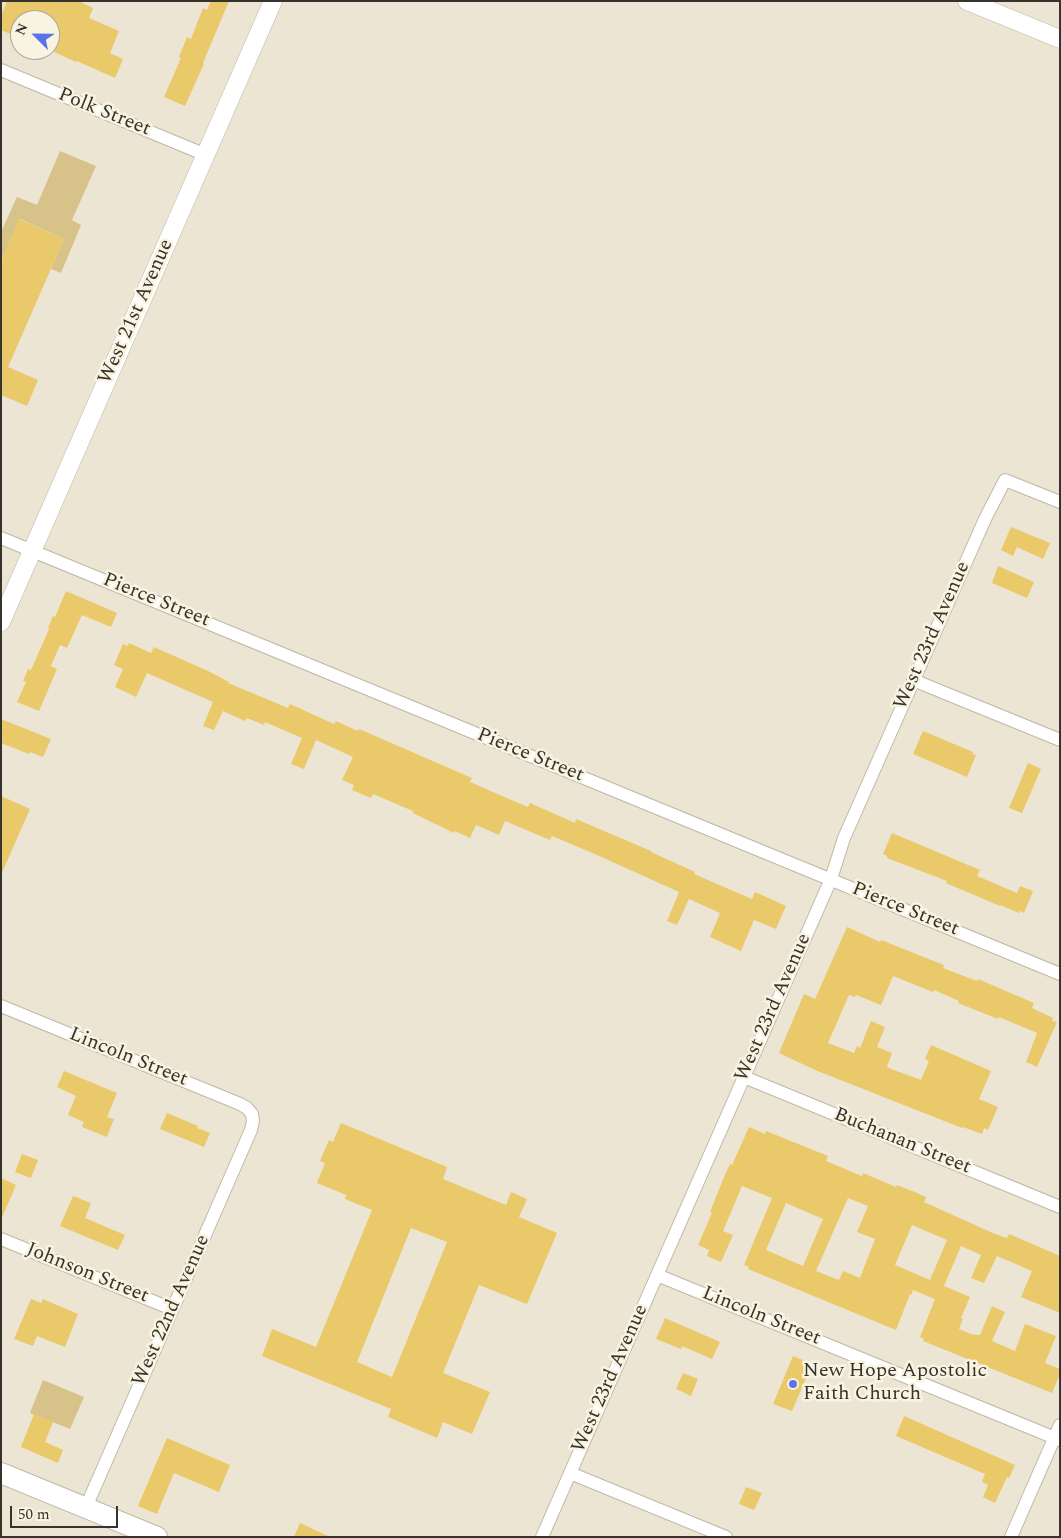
<!DOCTYPE html>
<style>
body{margin:0}
#map{position:relative;width:1061px;height:1538px;overflow:hidden;background:#ece5d4;font-family:Spectral,serif}
canvas{display:block}
.frame{position:absolute;inset:0;border:2px solid #36332d;pointer-events:none}
.north{position:absolute;left:10px;top:10px;width:50px;height:50px;box-sizing:border-box;background:#f9f3e1;border:1px solid #aba699;border-radius:50%;rotate:293deg;font-size:14px;font-weight:700;line-height:20px;text-align:center;color:#36332d}
.north::after{content:'';display:block;margin:auto;width:18px;height:22px;background:#5a73ea;clip-path:polygon(50% 0,100% 100%,50% 72%,0 100%)}
.scale{position:absolute;left:10px;top:1506px;width:108px;height:22px;box-sizing:border-box;border:2px solid #36332d;border-top:0;padding-left:6px;font-size:15px;line-height:18px;white-space:nowrap;color:#36332d;-webkit-text-stroke:4px #f9f3e1;paint-order:stroke}
</style>
<div id="map">
<canvas width="1061" height="1538"></canvas>
<div class="frame"></div>
<div class="north">N</div>
<div class="scale">50 m</div>
</div>
<script>
const ctx = document.querySelector('canvas').getContext('2d');
ctx.lineJoin = 'round';
function fill(path, color) { ctx.fillStyle = color; ctx.fill(path, 'evenodd'); }
const toPath = rows => new Path2D(rows.map(r => 'M' + r).join(''));
function stroke(path, color, width, dash) { ctx.strokeStyle = color; ctx.lineWidth = width; ctx.lineCap = dash ? 'butt' : 'round'; ctx.setLineDash(dash || []); ctx.stroke(path); }
function write(font, color, halo, rows, align = 'center') {
  ctx.font = font + ' Spectral,serif'; ctx.lineWidth = 5; ctx.setLineDash([]); ctx.textBaseline = 'middle'; ctx.strokeStyle = halo; ctx.fillStyle = color; for (const [text, x, y, turn = 0] of rows) {
    ctx.save(); ctx.translate(x, y); ctx.rotate((+turn || 0) * Math.PI / 180); ctx.textAlign = isNaN(turn) ? turn : align; if (halo) ctx.strokeText(text, 0, 0); ctx.fillText(text, 0, 0); ctx.restore();
  }
}
fill(toPath([
 [60,151,96,166,72,220,81,225,61,273,51,269,64,239,20,219,3,257,1,256,1,232,17,197,37,205],
 [43,1380,84,1397,70,1429,30,1413]
]), '#d7c289');
fill(toPath([
 [7,1,79,1,93,8,89,18,119,31,110,53,123,59,115,78,77,61,76,62,50,50,50,20,20,20,20,38,1,30,1,16],
 [211,1,229,1,203,63,204,64,185,106,164,97,181,58,179,57,187,37,191,39,203,8,207,10],
 [19,219,64,239,8,367,38,380,27,406,1,395,1,261],
 [1011,527,1050,543,1043,559,1017,547,1013,556,1001,550],
 [998,566,1034,582,1027,598,992,583],
 [66,591,117,613,111,627,82,615,67,648,60,645,51,666,57,669,39,711,17,702,26,682,23,681,28,669,31,670,49,629,48,628,53,616,55,617],
 [129,643,151,653,154,647,208,671,229,682,228,683,288,708,290,704,334,724,336,721,358,731,359,729,472,778,470,782,502,796,528,807,530,803,575,823,576,819,651,851,651,852,695,872,694,874,752,899,755,892,786,906,776,929,754,920,741,951,710,937,720,913,689,899,677,925,667,921,679,892,597,855,552,836,550,840,505,821,499,835,476,825,470,838,455,831,454,833,413,813,413,811,373,794,371,798,352,790,354,785,342,780,353,757,316,740,304,769,291,764,302,738,265,722,264,725,247,718,245,721,223,711,214,730,203,726,213,702,147,673,136,697,115,687,123,669,114,665,123,644,128,646],
 [1,719,51,739,43,757,30,752,29,754,1,743],
 [923,731,973,752,972,754,976,755,967,777,913,754],
 [1028,763,1041,769,1022,813,1009,808],
 [1,796,30,809,1,875],
 [892,833,980,870,977,876,1017,893,1020,886,1033,891,1024,913,1019,911,1019,913,1000,905,1000,906,946,883,947,881,887,858,887,856,883,854],
 [847,927,880,942,881,940,944,965,943,968,969,978,977,981,978,979,1034,1003,1032,1008,1053,1018,1052,1021,1057,1022,1037,1067,1026,1062,1037,1033,999,1017,998,1019,958,1003,959,1001,934,990,933,992,893,976,881,1005,856,995,855,997,849,995,828,1043,854,1053,857,1046,860,1048,871,1021,885,1027,877,1047,892,1053,887,1067,894,1070,921,1080,929,1061,925,1059,931,1045,991,1071,979,1099,998,1107,988,1130,984,1128,982,1134,963,1127,962,1128,815,1070,779,1053,804,994,815,999],
 [64,1071,117,1093,107,1117,114,1119,107,1137,82,1127,84,1122,68,1115,76,1096,57,1087],
 [167,1113,198,1126,197,1128,210,1133,204,1147,160,1129],
 [341,1123,447,1167,443,1179,506,1205,511,1192,527,1199,519,1217,557,1233,527,1304,479,1285,443,1373,490,1392,472,1434,443,1422,437,1438,388,1417,391,1409,262,1356,272,1329,316,1347,372,1210,345,1199,346,1195,317,1183,325,1163,320,1161,329,1140,333,1142],
 [411,1228,447,1242,392,1377,357,1362],
 [749,1127,765,1134,766,1131,828,1156,826,1161,862,1176,863,1173,896,1187,897,1185,917,1193,926,1197,924,1202,995,1234,1007,1238,1009,1234,1060,1256,1060,1313,1021,1297,1032,1271,997,1256,984,1283,971,1278,981,1255,961,1246,944,1286,970,1297,961,1318,963,1319,959,1329,971,1334,980,1335,992,1306,1005,1312,992,1341,1015,1351,1025,1324,1056,1336,1045,1363,1060,1369,1060,1374,1052,1393,923,1341,924,1339,920,1337,935,1299,913,1290,911,1295,910,1294,896,1330,748,1269,749,1267,744,1265,772,1198,742,1186,723,1231,733,1235,721,1262,707,1256,709,1250,698,1245,712,1213,710,1212,724,1177,730,1164,732,1165],
 [848,1198,868,1206,857,1232,875,1239,860,1278,843,1271,839,1280,816,1271],
 [786,1203,823,1219,803,1266,766,1250],
 [912,1225,947,1240,930,1280,895,1265],
 [22,1154,38,1160,31,1178,15,1172],
 [1,1178,16,1185,1,1220],
 [73,1196,91,1203,85,1218,125,1235,118,1250,60,1226],
 [31,1299,41,1303,43,1299,78,1314,65,1347,37,1336,33,1346,14,1339],
 [665,1318,720,1342,712,1359,682,1346,681,1349,656,1339],
 [793,1356,812,1364,792,1411,773,1404],
 [683,1373,698,1379,691,1396,676,1389],
 [34,1414,53,1422,45,1442,63,1450,58,1463,21,1447],
 [904,1416,1015,1465,1009,1478,1007,1477,995,1503,983,1497,988,1485,982,1482,985,1474,896,1436],
 [167,1438,230,1465,219,1492,174,1473,157,1514,138,1506],
 [746,1487,762,1493,754,1510,739,1504],
 [300,1523,330,1537,294,1537]
]), '#e9c969');
const street = toPath([
 [1,70,206,155],
 [1,538,1060,974],
 [913,680,1060,740],
 [1,1006,240,1104,247,1108,252,1114,253,1121,251,1130,86,1507],
 [744,1077,1060,1207],
 [1,1239,172,1309],
 [657,1275,1060,1440],
 [570,1473,726,1537],
 [542,1537,831,879,844,838,985,519,1005,480,1060,502],
 [1011,1537,1060,1425]
]);
const secondary = toPath([
 [967,1,1060,39],
 [1,622,273,1]
]);
const primary = toPath([
 [1,1473,157,1537]
]);
stroke(street, '#beb8a7', 14);
stroke(secondary, '#beb8a7', 19);
stroke(primary, '#beb8a7', 22);
stroke(street, '#fff', 12);
stroke(secondary, '#fff', 18);
stroke(primary, '#fff', 20);
for (const [x, y, r, color] of [
 [793,1384,5,"#5a73ea"]
]) { const dot = new Path2D(); dot.arc(x, y, r, 0, 2 * Math.PI); ctx.fillStyle = color; ctx.fill(dot); stroke(dot, '#f9f3e1', 2); }
write('20px', '#36332d', '#f9f3e1', [
 ["Polk Street",104,113,22],
 ["West 21st Avenue",137,312,-66],
 ["Pierce Street",156,601,22],
 ["West 23rd Avenue",933,636,-66],
 ["Pierce Street",530,756,22],
 ["Pierce Street",905,910,22],
 ["West 23rd Avenue",774,1008,-66],
 ["Lincoln Street",128,1058,22],
 ["Buchanan Street",902,1142,22],
 ["Johnson Street",87,1274,22],
 ["West 22nd Avenue",172,1311,-66],
 ["Lincoln Street",761,1317,22],
 ["West 23rd Avenue",611,1379,-66]
]);
write('20px', '#36332d', '#f9f3e1', [
 ["New Hope Apostolic",803,1372],
 ["Faith Church",803,1395]
], 'left');
</script>
